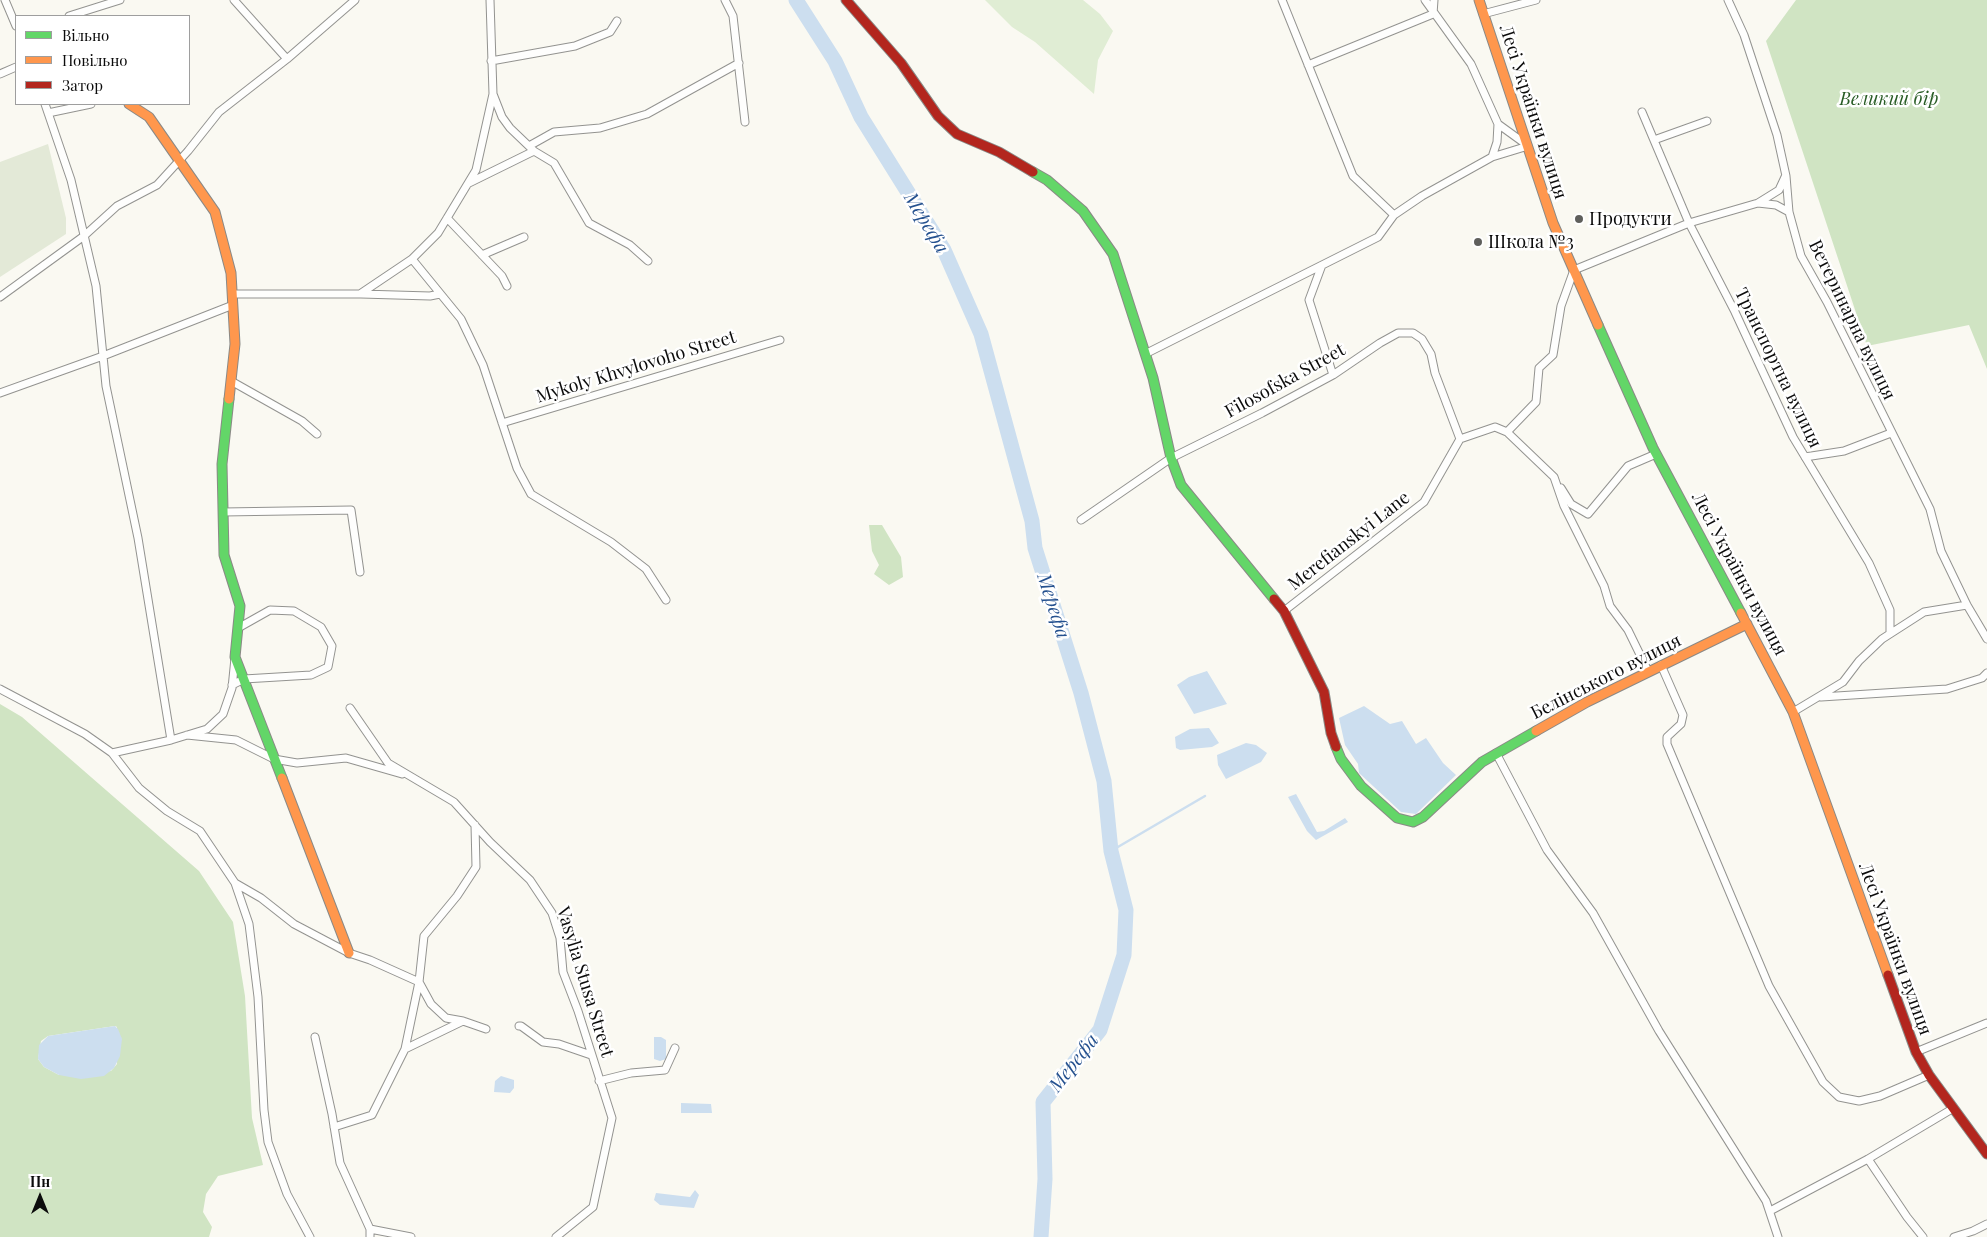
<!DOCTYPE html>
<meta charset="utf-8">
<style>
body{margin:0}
#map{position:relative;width:1987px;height:1237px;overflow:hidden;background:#faf9f2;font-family:"Playfair Display",serif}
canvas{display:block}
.legend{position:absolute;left:15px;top:15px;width:175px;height:90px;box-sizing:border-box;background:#fff;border:1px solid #9e9e9e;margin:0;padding:6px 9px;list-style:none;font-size:15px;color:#0c0c0c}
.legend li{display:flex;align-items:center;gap:10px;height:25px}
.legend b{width:25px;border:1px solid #9e9e9e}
.north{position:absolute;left:15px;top:1172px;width:50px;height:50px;-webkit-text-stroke:4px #fff;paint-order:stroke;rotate:0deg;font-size:14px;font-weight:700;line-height:20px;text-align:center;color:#0c0c0c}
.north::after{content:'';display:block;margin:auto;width:18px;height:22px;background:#0c0c0c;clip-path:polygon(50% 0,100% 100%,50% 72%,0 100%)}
</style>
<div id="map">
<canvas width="1987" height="1237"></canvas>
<ul class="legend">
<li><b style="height:6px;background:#63d668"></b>Вільно</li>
<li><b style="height:6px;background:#ff974d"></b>Повільно</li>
<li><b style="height:6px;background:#b3261e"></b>Затор</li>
</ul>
<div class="north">Пн</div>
</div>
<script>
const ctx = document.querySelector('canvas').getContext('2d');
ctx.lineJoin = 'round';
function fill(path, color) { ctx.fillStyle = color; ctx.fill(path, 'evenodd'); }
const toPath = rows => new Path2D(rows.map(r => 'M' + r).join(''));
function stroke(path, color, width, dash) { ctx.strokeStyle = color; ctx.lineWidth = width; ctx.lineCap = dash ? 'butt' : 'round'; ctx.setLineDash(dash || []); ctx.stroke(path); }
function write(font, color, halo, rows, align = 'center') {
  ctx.font = font + ' "Playfair Display",serif'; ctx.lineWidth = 5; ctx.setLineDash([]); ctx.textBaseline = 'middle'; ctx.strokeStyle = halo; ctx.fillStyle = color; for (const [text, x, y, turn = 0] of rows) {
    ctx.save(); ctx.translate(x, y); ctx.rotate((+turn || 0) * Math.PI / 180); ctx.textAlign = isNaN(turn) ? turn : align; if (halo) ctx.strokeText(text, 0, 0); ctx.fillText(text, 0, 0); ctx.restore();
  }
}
fill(toPath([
 [985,0,1083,0,1100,14,1113,31,1098,60,1094,94,1035,42,1012,27]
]), '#e0edd4');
fill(toPath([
 [1796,0,1987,0,1987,369,1969,325,1867,346,1766,41],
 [869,525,882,525,901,557,903,577,889,585,874,574,879,565,872,551],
 [0,704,22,717,199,871,233,922,245,996,252,1118,263,1165,218,1176,206,1194,203,1212,212,1227,209,1237,0,1237],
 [115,1026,117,1027,117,1064,111,1071,59,1075,44,1067,38,1059,41,1041,48,1036]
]), '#d0e4c3');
fill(toPath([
 [48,144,66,218,66,234,0,277,0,162]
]), '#e3e9d7');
fill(toPath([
 [1207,671,1227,704,1194,714,1177,685,1189,677],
 [1364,706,1390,724,1402,721,1416,744,1426,738,1443,763,1456,775,1416,814,1401,812,1359,773,1358,764,1345,745,1339,718],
 [1209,728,1219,743,1212,747,1180,750,1176,748,1175,737,1190,729],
 [1246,743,1256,745,1267,753,1261,762,1226,779,1218,765,1217,755],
 [1296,794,1317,832,1324,831,1345,818,1348,822,1316,840,1307,831,1288,797],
 [115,1026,118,1029,122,1039,120,1056,114,1068,104,1076,81,1079,59,1075,44,1067,38,1059,39,1045,48,1036],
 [654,1037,661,1037,666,1040,666,1059,660,1061,654,1059],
 [501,1076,514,1080,514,1088,510,1093,494,1092,495,1081],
 [681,1103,711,1104,712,1113,681,1113],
 [695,1190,699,1195,694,1208,660,1205,654,1200,656,1193,690,1197]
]), '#ccdeef');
stroke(toPath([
 [1111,851,1205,796]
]), '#ccdeef', 2.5);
stroke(toPath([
 [796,0,835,61,861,117,944,250,981,334,1032,521,1035,548,1081,693,1104,781,1111,851,1126,910,1124,955,1100,1030,1043,1102,1045,1179,1041,1237]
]), '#ccdeef', 15);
const street = toPath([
 [5,0,16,26],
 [234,0,287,59],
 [725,0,733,16,745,122],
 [1282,0,1353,176,1394,215],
 [1425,0,1471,64,1498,124,1527,145],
 [1728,0,1744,35,1777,135,1786,176,1789,212,1801,256,1827,302,1930,509,1941,551,1967,605,1987,639],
 [1483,14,1536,0],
 [69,16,120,0],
 [491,61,575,46,610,32,617,21],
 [1308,65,1433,14,1434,0],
 [0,74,16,67],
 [493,94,502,117,510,128,534,151,554,163,589,223,630,245,648,261],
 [45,104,71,180,96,286,106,386,138,538,171,740],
 [1642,112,1689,223,1735,312,1793,437,1869,563,1890,610,1890,633],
 [48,113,91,104],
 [1654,140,1707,121],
 [529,146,554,132,600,128,647,114,739,63],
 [1492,157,1497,142,1498,124],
 [469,183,534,151],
 [1758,203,1779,190,1785,177],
 [447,218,502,276,507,286],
 [482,255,524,237],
 [412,259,461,319,483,365,517,468,531,494,611,542,646,569,666,600],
 [1322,265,1309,300,1333,375],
 [232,294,360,294,412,259,438,233,476,170,493,94,490,0],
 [361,294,430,296,440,294],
 [0,297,84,236,117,206,157,185,188,151,219,112,287,59,355,0],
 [1145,354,1378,237,1394,215,1422,196,1492,157,1528,146],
 [231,381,302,421,317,434],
 [0,393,103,356,233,305],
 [502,423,780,340],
 [1507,432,1536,402,1539,368,1553,355,1561,306,1574,270,1689,223,1758,203,1776,205,1789,212],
 [1460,439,1495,427,1507,432,1554,477,1564,506,1604,586,1610,606,1628,630,1648,671],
 [1805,457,1844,451,1891,433],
 [1561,488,1571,504,1588,514,1628,466,1656,454],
 [223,512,351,510,360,572],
 [1081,520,1171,458,1262,413,1333,375,1380,343,1398,333,1413,333,1422,339,1431,354,1435,373,1460,439,1424,502,1284,611],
 [1661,665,1683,715,1681,724,1667,737,1667,744,1769,986,1823,1082,1839,1097,1859,1101,1880,1096,1929,1075],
 [232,685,244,679,311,675,328,667,332,646,321,627,294,611,270,610,238,628],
 [0,689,85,734,112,753,139,788,167,811,200,831,235,883,249,924,258,997,264,1110,268,1142,287,1194,310,1237],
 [1821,697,1947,689,1982,678,1987,673],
 [350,708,388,763,454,802,490,842,530,880,552,913,560,938,563,972,578,1011,612,1118,593,1207,556,1237],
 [1793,712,1843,682,1859,661,1882,639,1924,612,1967,605],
 [187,735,236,740,274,759,297,763,346,758,402,774],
 [112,753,171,740,207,729,223,714,232,688,235,658],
 [1496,753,1547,850,1593,913,1659,1031,1766,1201,1778,1237],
 [235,883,261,898,294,924,349,953,370,960,419,982,405,1049,372,1115,334,1127],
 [463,1021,446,1018,431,1004,419,982,424,936,457,896,476,867,475,825],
 [519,1026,521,1026,543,1042,559,1044,591,1055],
 [315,1037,332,1114,340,1163,370,1229,370,1237],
 [405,1049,463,1021,486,1029],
 [1916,1052,1987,1023],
 [599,1081,631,1073,665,1070,675,1048],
 [1868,1159,1907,1217,1923,1237],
 [1770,1211,1868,1159,1952,1109],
 [370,1229,411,1237],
 [1954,1237,1973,1231,1987,1224]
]);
const fast = toPath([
 [1033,172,1047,180,1083,211,1113,254,1153,378,1171,458,1181,485,1274,599],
 [1598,325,1653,448,1741,613],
 [229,399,222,464,224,555,240,606,235,657,282,778],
 [1336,747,1341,759,1361,786,1397,818,1413,822,1423,817,1482,762,1536,731]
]);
const slow = toPath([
 [1479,0,1553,223,1598,325],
 [129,104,149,117,215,212,231,273,235,344,229,399],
 [1741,613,1793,712,1888,975],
 [1536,731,1587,702,1747,624],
 [282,778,349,953]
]);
const jam = toPath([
 [846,0,901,63,938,116,957,134,999,152,1033,172],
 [1274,599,1284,611,1324,692,1331,733,1336,747],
 [1888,975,1916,1052,1929,1075,1987,1154]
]);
stroke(street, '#939390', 9);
stroke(fast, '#8a8986', 11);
stroke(slow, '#8a8986', 11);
stroke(jam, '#8a8986', 11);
stroke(street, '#fefefd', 7);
stroke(fast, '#63d668', 9);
stroke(slow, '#ff974d', 9);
stroke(jam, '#b3261e', 9);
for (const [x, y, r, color] of [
 [1579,219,5,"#5f5f5c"],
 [1478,242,5,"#5f5f5c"]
]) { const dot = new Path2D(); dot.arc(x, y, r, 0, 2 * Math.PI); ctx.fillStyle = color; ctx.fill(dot); stroke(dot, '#fff', 2); }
write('italic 18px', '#285c25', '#fff', [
 ["Великий бір",1889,99]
]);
write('18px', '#0c0c0c', '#fff', [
 ["Лесі Українки вулиця",1533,112,72],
 ["Ветеринарна вулиця",1852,320,64],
 ["Mykoly Khvylovoho Street",636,367,-17],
 ["Транспортна вулиця",1778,368,64],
 ["Filosofska Street",1285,381,-29],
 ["Merefianskyi Lane",1349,541,-38],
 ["Лесі Українки вулиця",1739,574,62],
 ["Белінського вулиця",1606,677,-27],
 ["Лесі Українки вулиця",1895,949,70],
 ["Vasylia Stusa Street",585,982,73]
]);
write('18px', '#0c0c0c', '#fff', [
 ["Продукти",1589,219],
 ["Школа №3",1488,242]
], 'left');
write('italic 19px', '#25518f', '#fff', [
 ["Мерефа",926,223,59],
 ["Мерефа",1053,606,72],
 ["Мерефа",1074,1063,-52]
]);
</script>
